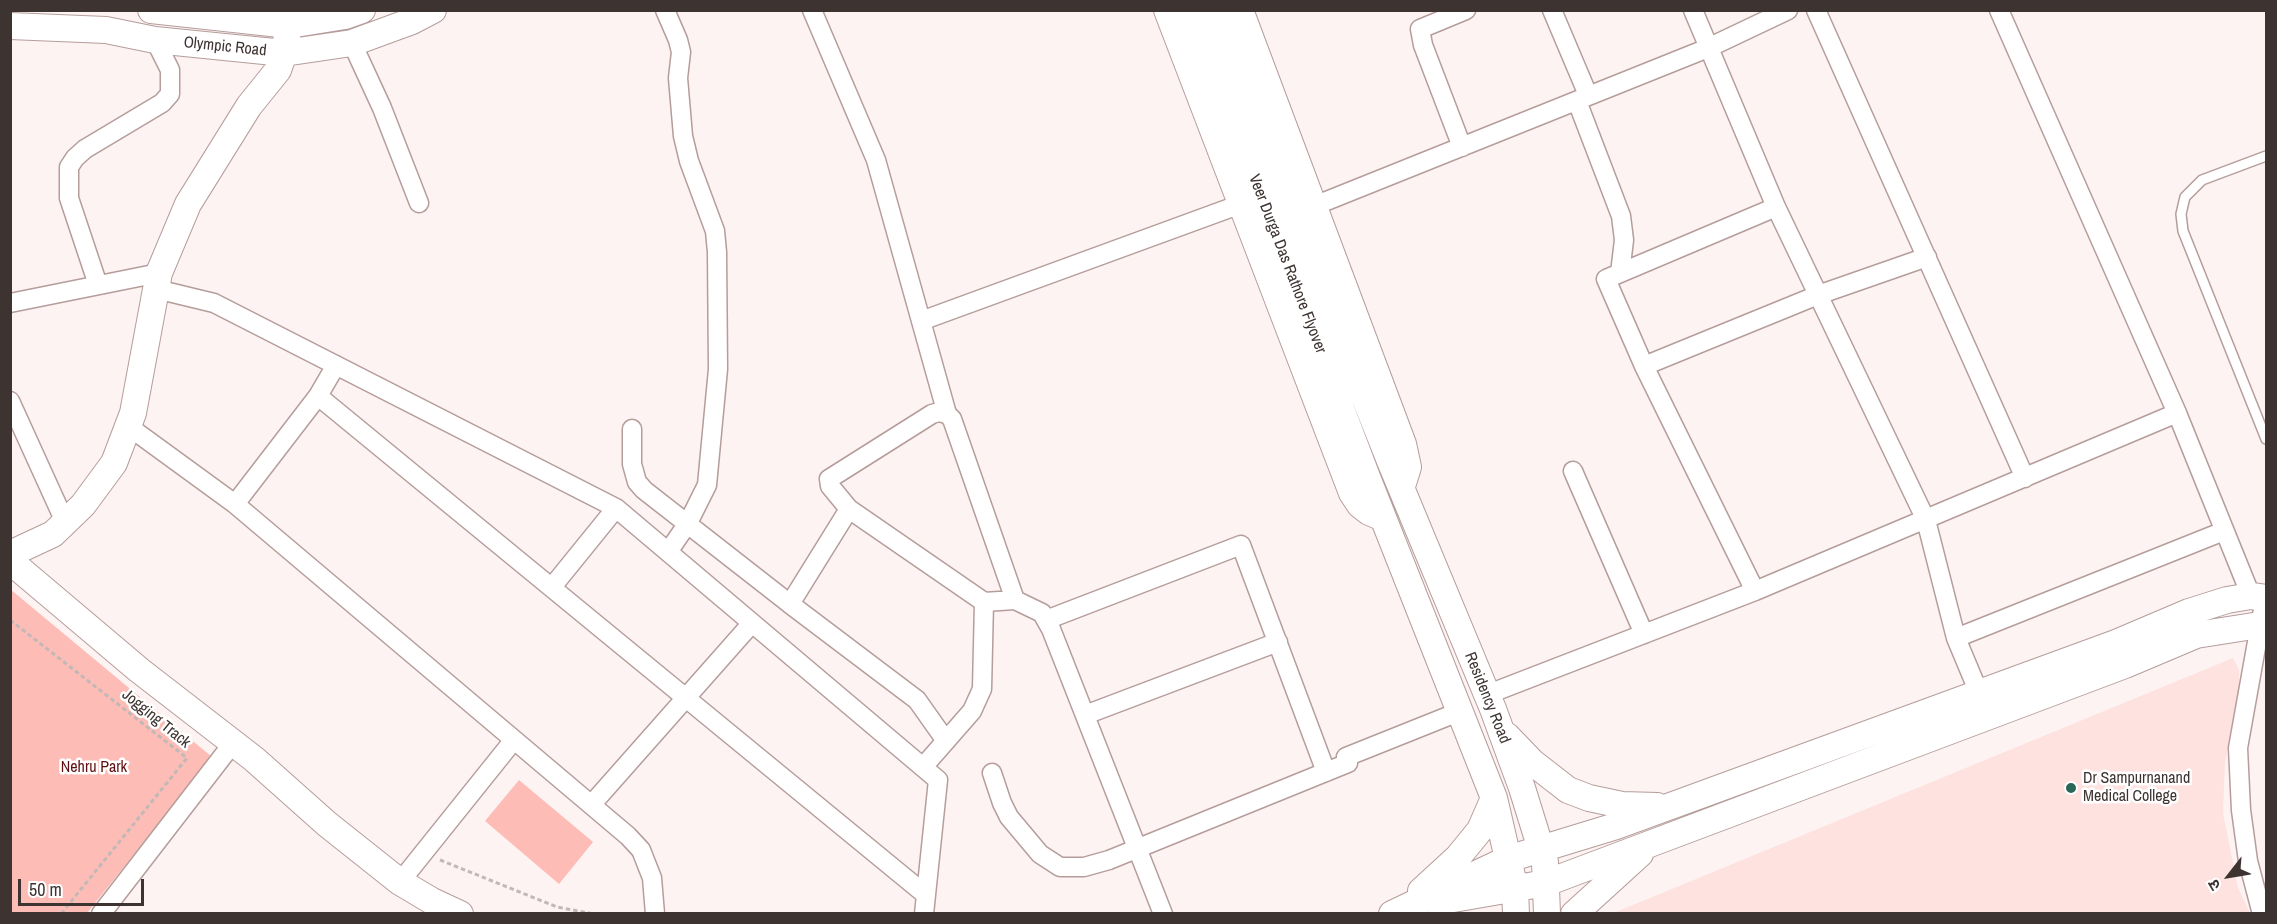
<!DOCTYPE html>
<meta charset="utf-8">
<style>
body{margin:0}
#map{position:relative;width:2277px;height:924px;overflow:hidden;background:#fdf3f2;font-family:"Archivo Narrow","Noto Sans Devanagari",sans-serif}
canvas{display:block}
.frame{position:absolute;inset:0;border:12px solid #3d3432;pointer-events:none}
.north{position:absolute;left:2199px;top:846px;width:60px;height:60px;-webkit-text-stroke:4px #fff;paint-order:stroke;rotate:239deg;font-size:16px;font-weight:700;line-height:24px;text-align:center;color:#3d3432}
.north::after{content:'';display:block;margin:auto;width:21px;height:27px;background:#3d3432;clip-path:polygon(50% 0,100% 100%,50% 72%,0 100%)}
.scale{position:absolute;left:18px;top:879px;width:126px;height:27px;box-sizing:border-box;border:3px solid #3d3432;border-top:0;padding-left:8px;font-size:18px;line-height:21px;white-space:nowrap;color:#3d3432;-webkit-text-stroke:4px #fff;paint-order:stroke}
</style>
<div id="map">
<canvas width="2277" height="924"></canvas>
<div class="frame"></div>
<div class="north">उ</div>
<div class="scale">50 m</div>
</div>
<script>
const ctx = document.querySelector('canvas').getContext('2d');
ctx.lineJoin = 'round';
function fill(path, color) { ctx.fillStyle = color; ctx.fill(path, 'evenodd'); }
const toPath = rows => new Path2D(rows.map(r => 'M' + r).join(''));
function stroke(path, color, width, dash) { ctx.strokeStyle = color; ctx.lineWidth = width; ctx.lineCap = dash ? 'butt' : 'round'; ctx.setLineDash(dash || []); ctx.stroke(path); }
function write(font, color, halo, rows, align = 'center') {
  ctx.font = font + ' "Archivo Narrow",sans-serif'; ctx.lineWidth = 5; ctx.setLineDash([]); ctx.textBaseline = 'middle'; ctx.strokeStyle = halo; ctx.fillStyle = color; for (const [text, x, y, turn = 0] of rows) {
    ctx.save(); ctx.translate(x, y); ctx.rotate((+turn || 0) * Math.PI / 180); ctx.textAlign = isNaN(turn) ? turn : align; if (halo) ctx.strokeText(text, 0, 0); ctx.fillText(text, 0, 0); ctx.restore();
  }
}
fill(toPath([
 [2233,658,2239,670,2239,696,2225,762,2223,813,2238,888,2250,913,1611,914]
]), '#fee2df');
fill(toPath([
 [10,589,212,757,87,913,11,913],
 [519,780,593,842,559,884,485,821]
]), '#fdbcb5');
const lane = toPath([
 [2266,156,2202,180,2185,197,2181,214,2183,231,2266,439]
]);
const street = toPath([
 [665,10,678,40,681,52,678,78,683,136,689,161,715,231,717,252,718,369,707,485,688,523,668,552],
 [812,10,876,160,947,414],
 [1552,10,1588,95],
 [1693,10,1776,207,1926,520,1956,638,1979,693],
 [1816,10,2025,478],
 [1999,10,2177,413],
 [352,43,382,108,419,203],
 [1577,101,1621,216,1624,240,1620,273],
 [1462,147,1423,45,1420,29,1466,10],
 [1314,206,1708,48,1788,10],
 [98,285,69,198,69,167,75,158,85,149,162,103,170,94,170,70,155,40],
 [156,289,214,303,616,508,938,780,924,914],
 [10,303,159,273],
 [921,321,1241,204],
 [1644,366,1818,295,1927,257],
 [318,396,926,895],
 [10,401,65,522],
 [128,426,235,504,628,836,641,850,652,878,655,914],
 [632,429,632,464,637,482,644,490,790,604,849,509,984,602,982,689,972,711,923,767],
 [1573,471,1644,634],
 [235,504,318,396,336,365],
 [849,509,830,486,829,479,932,414,939,412,947,414,952,419,1015,600],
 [552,587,616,508],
 [1755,591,1644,366,1606,279,1776,207],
 [984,602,1015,600,1042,613,1051,629,1163,914],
 [790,604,917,700,946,741],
 [1046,620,1241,545,1326,772],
 [1956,638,2224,531],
 [1486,695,1755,591,2177,413,2251,596],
 [1085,715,1278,642],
 [992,773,1002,803,1009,817,1040,854,1060,867,1084,867,1109,860,1348,763,1346,757,1461,711],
 [592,804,752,623],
 [400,882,509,746],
 [101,914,233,743],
 [2262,914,2248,861,2241,810,2238,748,2262,614]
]);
const secondary = toPath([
 [151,10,289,25,345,16,362,10],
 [1167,10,1352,493,1360,505,1369,512,1383,518],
 [1190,10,1367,477,1494,798,1515,889,1516,914],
 [1213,10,1291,213,1390,461,1493,709,1522,788,1545,862,1547,914],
 [1240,10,1403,444,1408,467,1402,486],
 [10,26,106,30,155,40,284,53,352,43,412,21,433,10],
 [10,554,53,534,83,505,114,463,133,413,159,273,188,204,249,106,278,70,284,53,289,25],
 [10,561,139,670,254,759,327,824,400,882,432,901,460,914],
 [1507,736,1532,762,1568,790,1589,798,1622,805,1657,806],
 [1421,891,1458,857,1480,830,1494,798],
 [1436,902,1546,883,2125,665,2196,635,2266,624],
 [1392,914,1508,859,1616,826,2116,643,2189,612,2227,600,2251,596,2266,598],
 [1574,914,1640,854]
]);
stroke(lane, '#b59d9b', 12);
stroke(street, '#b59d9b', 21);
stroke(secondary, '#b59d9b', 28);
stroke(toPath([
 [10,620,187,758,61,914],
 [440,860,557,907,594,914]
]), '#c2b8b7', 3, [4.5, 3]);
stroke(lane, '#fff', 9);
stroke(street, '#fff', 18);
stroke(secondary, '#fff', 26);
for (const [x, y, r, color] of [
 [2071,788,6,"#286856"]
]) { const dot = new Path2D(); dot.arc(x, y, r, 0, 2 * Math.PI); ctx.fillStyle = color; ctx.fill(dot); stroke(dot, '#fff', 2); }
write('16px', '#3d3432', '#fff', [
 ["Olympic Road",225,47,6],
 ["Veer Durga Das Rathore Flyover",1287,264,69],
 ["Residency Road",1487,698,68],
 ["Jogging Track",156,719,39]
]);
write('16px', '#5f0d10', '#fff', [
 ["Nehru Park",94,768]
]);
write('16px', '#3d3432', '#fff', [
 ["Dr Sampurnanand",2083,779],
 ["Medical College",2083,797]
], 'left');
</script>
